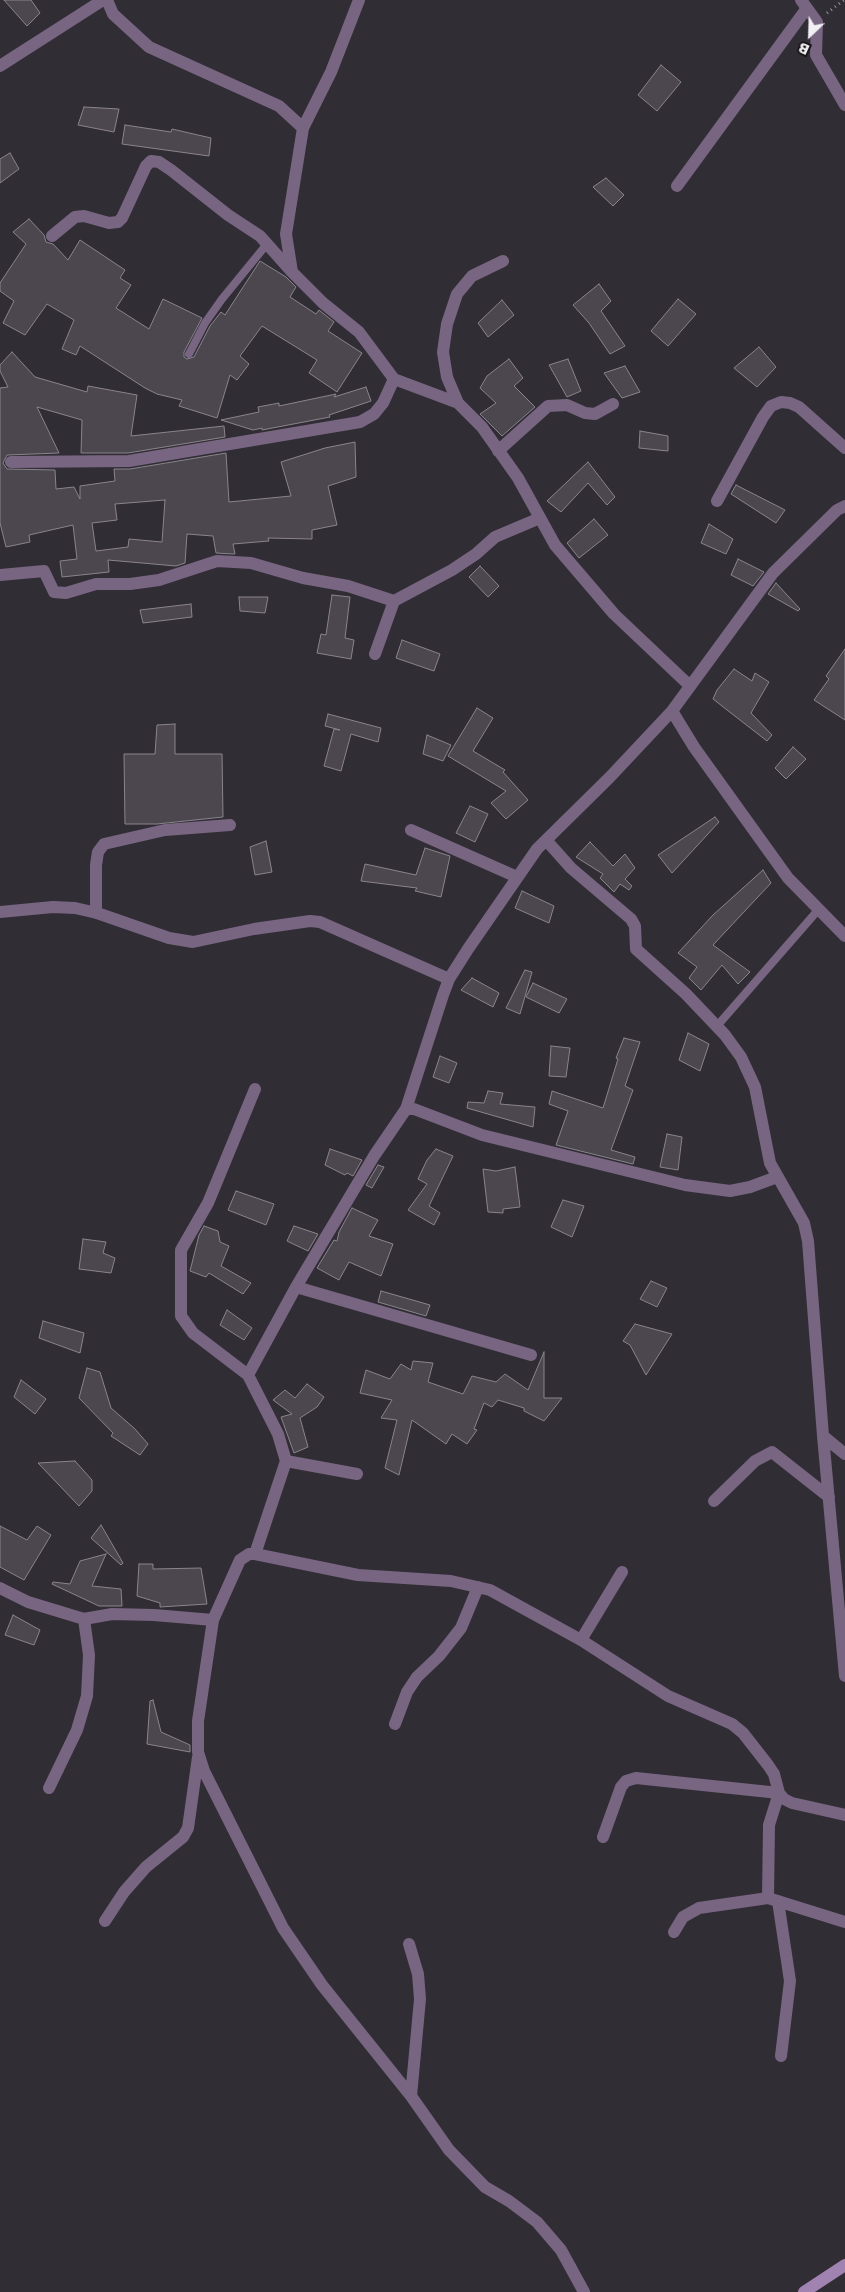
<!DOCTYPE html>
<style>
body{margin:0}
#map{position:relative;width:845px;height:2292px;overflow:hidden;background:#312d34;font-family:"DejaVu Sans",sans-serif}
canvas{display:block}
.north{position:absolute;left:785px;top:10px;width:50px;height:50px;-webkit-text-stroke:4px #181619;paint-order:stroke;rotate:204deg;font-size:14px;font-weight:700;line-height:20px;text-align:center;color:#f3f0f4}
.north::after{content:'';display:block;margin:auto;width:18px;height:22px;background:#f3f0f4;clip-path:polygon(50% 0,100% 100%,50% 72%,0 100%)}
</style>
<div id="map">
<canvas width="845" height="2292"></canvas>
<div class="north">B</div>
</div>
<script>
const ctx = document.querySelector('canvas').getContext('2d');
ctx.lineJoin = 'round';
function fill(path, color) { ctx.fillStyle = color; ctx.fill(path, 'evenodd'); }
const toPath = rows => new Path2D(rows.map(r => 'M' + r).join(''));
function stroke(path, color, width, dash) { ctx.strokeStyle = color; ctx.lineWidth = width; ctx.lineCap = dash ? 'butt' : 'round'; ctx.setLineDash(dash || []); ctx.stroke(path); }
const building = toPath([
 [4,0,31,0,40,13,27,26,4,0],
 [661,65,681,82,657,111,638,95,661,65],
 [84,107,119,109,114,132,78,125,84,107],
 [125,125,171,132,172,129,211,138,209,156,122,144,125,125],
 [10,153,19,169,0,183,0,159,10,153],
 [606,178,624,195,613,206,593,187,606,178],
 [29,219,44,235,46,242,53,244,68,260,80,240,125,270,120,278,131,285,116,308,149,329,163,299,202,318,184,352,184,357,187,359,194,357,210,326,221,312,225,315,260,261,286,277,296,287,290,297,316,314,319,310,334,322,328,331,362,353,337,392,309,373,317,360,262,326,240,356,249,364,237,380,230,375,217,418,179,406,182,400,157,394,145,388,80,346,76,355,62,349,74,320,47,304,25,335,3,323,14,301,0,291,0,283,26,244,13,232,29,219],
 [599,284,611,301,601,311,625,346,610,354,589,323,573,305,599,284],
 [678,299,696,314,668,346,651,331,678,299],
 [502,300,514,315,488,337,478,323,502,300],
 [759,347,776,367,757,387,734,368,759,347],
 [12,352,35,377,87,392,88,386,137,395,131,436,224,426,225,437,128,453,81,453,82,420,37,407,59,453,7,455,3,463,7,469,55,470,56,489,74,487,80,499,80,486,115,481,114,469,130,469,226,453,229,502,291,496,281,462,325,448,355,442,356,477,328,486,337,525,312,530,312,539,268,538,269,541,233,544,235,554,233,554,216,553,213,536,187,534,185,563,176,566,108,560,109,572,62,577,60,561,77,559,73,525,29,535,30,542,6,547,0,523,0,388,8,387,0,371,0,365,12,352],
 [165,500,162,542,129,539,128,547,96,551,92,523,117,520,115,504,165,500],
 [509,359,523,378,514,386,535,407,502,436,480,414,496,403,480,388,487,376,509,359],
 [568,359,581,391,567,397,549,365,568,359],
 [625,366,640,392,622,398,604,373,625,366],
 [366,387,371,401,329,415,330,417,262,430,262,428,253,430,221,420,259,412,258,407,279,403,279,406,336,394,334,397,366,387],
 [640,431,668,436,668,451,639,448,640,431],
 [588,462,615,497,607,505,588,483,561,512,547,501,588,462],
 [736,485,785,510,776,523,731,494,736,485],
 [594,519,608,535,579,558,567,543,594,519],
 [709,524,733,539,726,554,701,543,709,524],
 [738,559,764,572,753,586,731,575,738,559],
 [480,566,499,586,488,597,469,577,480,566],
 [776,583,800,609,798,611,768,594,776,583],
 [332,595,350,597,345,638,354,640,351,659,317,653,321,634,326,635,332,595],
 [239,597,268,597,265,613,240,611,239,597],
 [191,604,192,617,143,623,140,610,191,604],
 [402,640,440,654,434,671,396,658,402,640],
 [845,649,845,720,814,700,829,679,826,676,845,649],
 [734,669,752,681,755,673,769,682,751,713,772,735,767,741,713,699,717,690,734,669],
 [477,708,493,718,473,751,505,770,503,772,528,800,506,819,491,803,506,791,448,756,477,708],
 [328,714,381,728,378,742,351,734,341,771,324,766,334,729,340,730,325,726,328,714],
 [175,724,175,754,222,754,223,817,157,824,125,824,124,754,155,754,157,725,175,724],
 [427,735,451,745,443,761,423,754,427,735],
 [793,747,806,759,786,779,775,768,793,747],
 [470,806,488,814,475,842,456,833,470,806],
 [715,817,719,822,672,873,658,855,715,817],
 [266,841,272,872,255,875,250,847,266,841],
 [590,842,613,866,625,854,635,868,625,879,632,886,629,890,620,884,614,892,600,878,603,874,576,857,590,842],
 [425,848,450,856,441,897,415,891,417,888,361,881,365,864,416,875,425,848],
 [763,870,771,883,713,945,750,972,738,984,722,965,701,990,689,978,697,967,678,953,713,915,763,870],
 [522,891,554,906,549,923,515,908,522,891],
 [525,970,532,972,520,1014,506,1008,525,970],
 [472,978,499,993,493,1007,461,990,472,978],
 [533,983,567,999,559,1013,526,997,533,983],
 [688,1033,709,1044,700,1071,679,1060,688,1033],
 [624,1038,640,1042,625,1086,633,1090,611,1150,635,1157,633,1164,556,1145,568,1111,549,1104,552,1091,603,1108,618,1059,616,1058,624,1038],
 [551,1046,570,1048,566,1077,549,1076,551,1046],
 [440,1056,457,1063,449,1083,433,1077,440,1056],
 [488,1091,503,1093,500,1104,535,1107,533,1127,467,1108,468,1102,484,1103,488,1091],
 [667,1134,682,1137,678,1170,660,1167,667,1134],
 [330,1149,362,1160,353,1176,347,1173,345,1175,325,1165,330,1149],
 [436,1149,453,1156,429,1206,440,1213,434,1225,408,1210,427,1184,418,1179,427,1160,436,1149],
 [378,1165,384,1167,372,1188,366,1185,378,1165],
 [515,1167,520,1207,503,1209,503,1213,488,1212,483,1169,496,1171,515,1167],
 [236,1191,274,1204,266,1225,228,1210,236,1191],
 [563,1200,584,1206,572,1237,551,1227,563,1200],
 [352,1208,378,1220,369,1236,393,1244,381,1276,349,1262,339,1280,317,1268,334,1240,337,1241,339,1232,352,1208],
 [204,1226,218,1231,220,1242,229,1246,221,1266,251,1283,243,1294,209,1273,206,1277,190,1271,199,1235,204,1226],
 [294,1226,318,1234,308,1251,287,1241,294,1226],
 [83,1239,106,1242,103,1253,115,1258,111,1273,79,1269,83,1239],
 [651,1281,667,1288,657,1307,640,1299,651,1281],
 [381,1291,430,1305,426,1316,378,1302,381,1291],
 [227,1310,252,1328,244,1340,220,1325,227,1310],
 [43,1321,84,1333,80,1353,39,1338,43,1321],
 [635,1324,672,1334,646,1375,630,1345,623,1341,635,1324],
 [544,1352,544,1398,562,1398,544,1421,524,1411,524,1408,498,1400,492,1407,484,1403,474,1429,477,1430,467,1444,452,1434,446,1444,412,1420,399,1475,385,1468,397,1420,381,1418,392,1400,360,1393,366,1370,390,1379,401,1364,411,1370,413,1361,433,1363,428,1382,463,1394,472,1376,496,1382,505,1374,528,1390,544,1352],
 [87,1368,100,1372,111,1408,135,1429,148,1444,140,1455,111,1436,113,1433,79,1398,87,1368],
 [21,1380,46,1399,35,1414,14,1397,21,1380],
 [307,1384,324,1397,317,1407,300,1418,308,1447,294,1453,281,1417,292,1414,273,1400,285,1390,295,1398,307,1384],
 [75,1461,92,1480,92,1491,79,1506,38,1463,75,1461],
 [101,1525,123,1563,121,1565,91,1538,101,1525],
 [0,1526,27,1540,37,1526,51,1535,24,1580,0,1567,0,1526],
 [106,1554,92,1586,121,1589,122,1606,99,1606,52,1584,53,1582,70,1584,80,1561,106,1554],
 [139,1564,153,1564,153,1569,201,1568,207,1604,160,1607,160,1603,137,1596,139,1564],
 [13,1615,40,1630,34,1645,5,1635,13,1615],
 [153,1700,161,1732,190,1745,190,1752,147,1744,150,1701,153,1700]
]);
fill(building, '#4c474f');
stroke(building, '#8a848c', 1);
stroke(toPath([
 [827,13,844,0]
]), '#99959b', 3, [1, 4]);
stroke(toPath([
 [189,354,205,323,222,299,267,244],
 [717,1026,819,909]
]), '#786582', 8);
stroke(toPath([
 [107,0,113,14,149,47,279,106,303,128,286,234,292,272,323,303,359,332,394,379,458,403],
 [801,0,817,22,816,55,845,105],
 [0,66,103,0],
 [303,128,331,72,359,0],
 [677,186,807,8],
 [52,236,75,217,84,216,109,223,118,222,122,218,146,166,151,161,159,162,171,170,228,215,260,236,292,272],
 [503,261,472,276,457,294,447,324,443,352,447,377,458,403,482,427,518,478,555,545,614,614,689,685],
 [498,451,548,406,567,405,585,413,595,414,613,404],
 [11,462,129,461,360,422,374,414,383,403,394,379],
 [717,501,763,417,771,406,781,402,790,403,799,407,845,448],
 [845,506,837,510,773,573,672,711,694,747,788,878,845,936],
 [0,575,44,571,54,592,66,593,96,584,130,584,159,580,217,561,251,563,303,578,348,586,394,601,452,570,476,554,495,537,540,518],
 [375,654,394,601],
 [411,830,517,877],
 [546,840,571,868,631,919,635,926,636,949,686,994,725,1035,741,1057,755,1087,770,1163,804,1223,808,1241,823,1436,845,1676],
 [0,912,53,907,75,908,97,913,169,938,193,942,254,929,310,921,320,922,449,979],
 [96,913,96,865,98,852,104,844,165,830,230,825],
 [406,1109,443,995,449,979,468,949,537,849,610,777,672,711],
 [296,1287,531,1355],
 [248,1375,296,1287,374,1156,406,1109,414,1109,482,1135,685,1185,730,1191,750,1187,777,1177],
 [823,1436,845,1454],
 [286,1461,357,1474],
 [714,1501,755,1461,772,1452,829,1497],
 [255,1554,286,1461,278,1434,248,1375,193,1333,181,1316,181,1250,208,1203,255,1089],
 [0,1588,28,1602,84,1619,112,1614,154,1615,213,1620],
 [581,1640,622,1572],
 [395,1724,407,1692,417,1677,439,1656,461,1628,478,1587],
 [49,1788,77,1730,87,1696,89,1655,84,1619],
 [603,1837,621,1787,626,1781,636,1778,779,1793,769,1825,768,1898],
 [778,1901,790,1981,781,2056],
 [105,1921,124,1892,146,1867,183,1837,188,1828,198,1757],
 [674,1932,683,1917,699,1908,768,1898,845,1922],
 [409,1944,418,1974,420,1999,411,2096],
 [584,2292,561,2250,537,2222,509,2201,485,2187,449,2150,411,2096,322,1985,283,1928,204,1771,198,1752,198,1721,213,1620,240,1560,249,1554,255,1554,358,1575,451,1581,490,1590,581,1640,668,1696,732,1724,743,1733,768,1765,774,1774,779,1793,784,1799,792,1803,845,1815]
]), '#786582', 12);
stroke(toPath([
 [804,2292,845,2265]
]), '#a183b1', 12);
</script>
